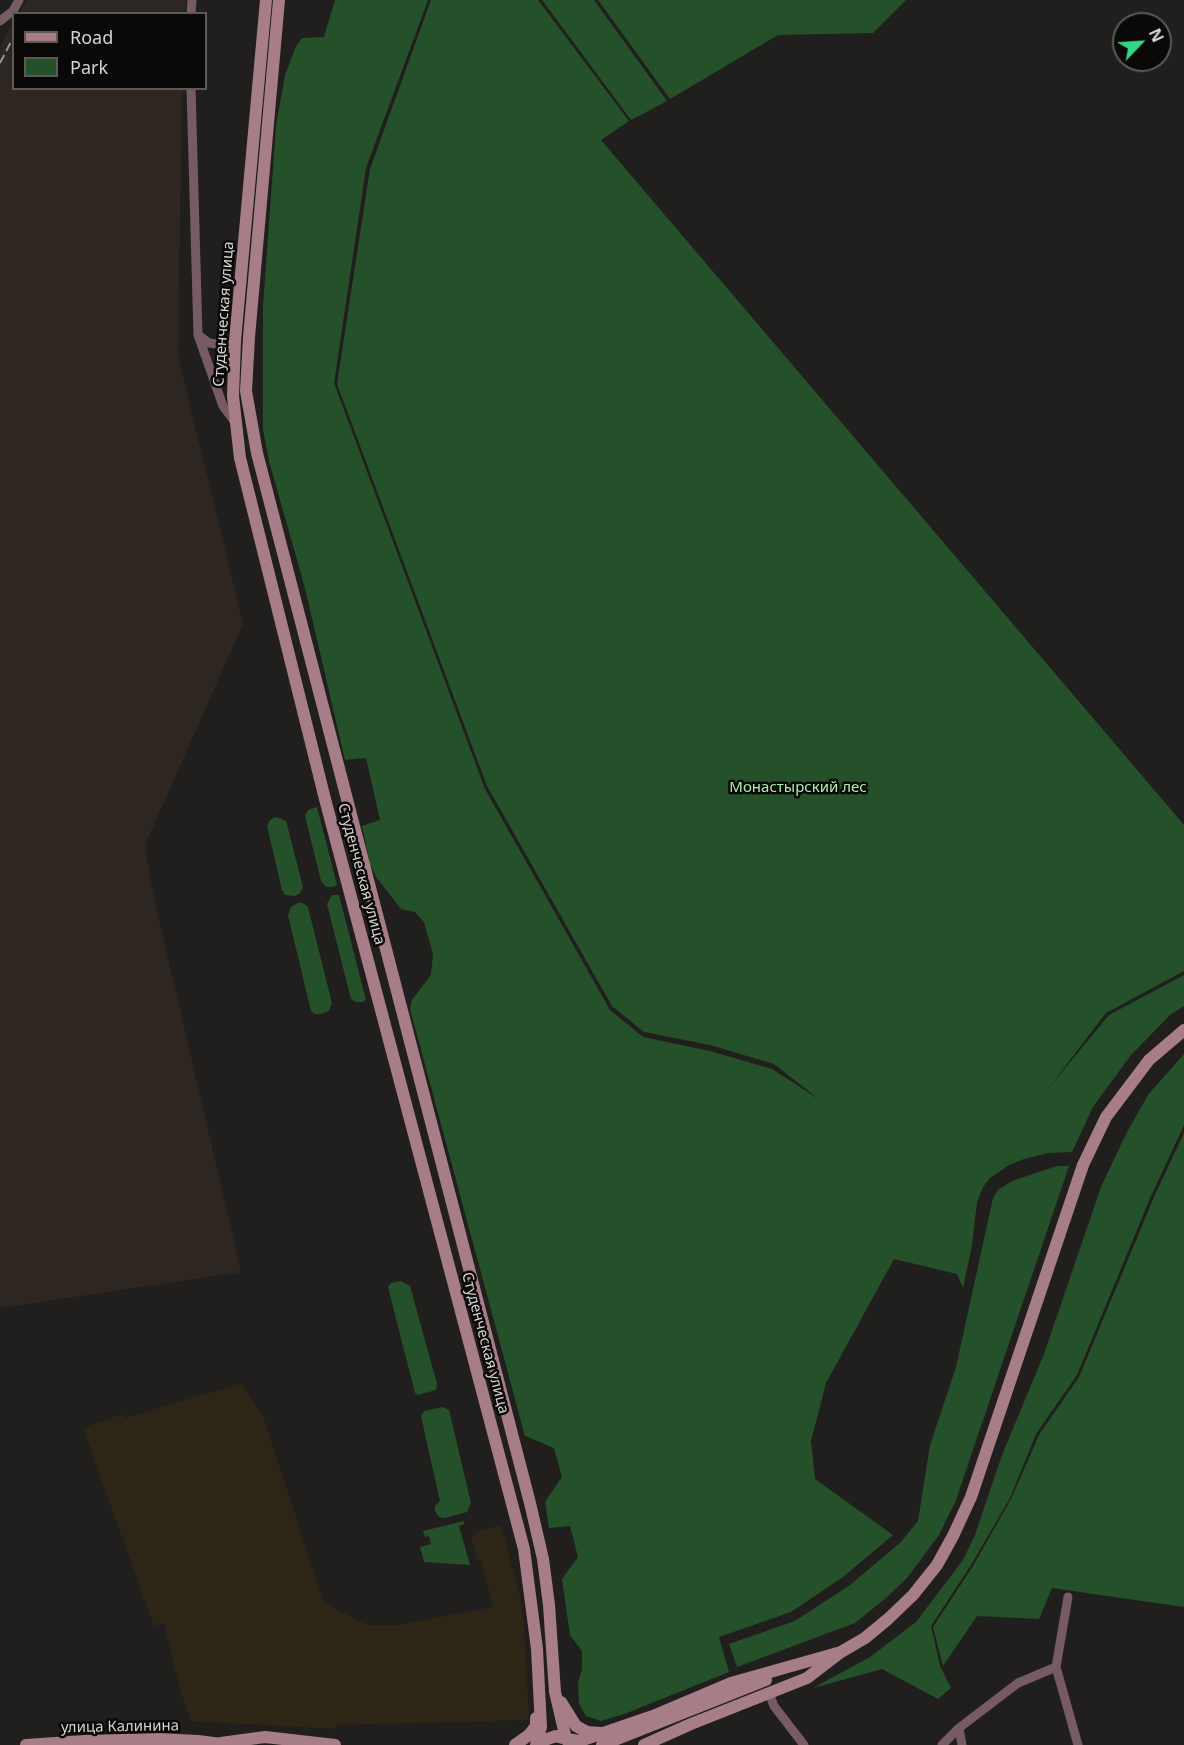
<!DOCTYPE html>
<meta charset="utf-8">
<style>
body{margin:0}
#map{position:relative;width:1184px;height:1745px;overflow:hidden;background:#211f1d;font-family:"Noto Sans",sans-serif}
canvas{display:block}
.legend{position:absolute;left:12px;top:12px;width:195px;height:78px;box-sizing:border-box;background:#0a0908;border:2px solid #5c5a59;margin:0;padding:8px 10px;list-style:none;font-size:18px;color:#d6d4d3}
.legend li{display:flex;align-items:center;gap:12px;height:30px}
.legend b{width:30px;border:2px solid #5c5a59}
.north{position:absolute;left:1112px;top:12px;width:60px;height:60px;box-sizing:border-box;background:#0a0908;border:2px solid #5c5a59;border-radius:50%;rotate:65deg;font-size:16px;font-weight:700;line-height:24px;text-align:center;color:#d6d4d3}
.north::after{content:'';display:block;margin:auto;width:21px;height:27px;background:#33d882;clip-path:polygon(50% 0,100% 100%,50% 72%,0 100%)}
</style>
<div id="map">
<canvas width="1184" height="1745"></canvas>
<ul class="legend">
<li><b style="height:8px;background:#a77d88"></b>Road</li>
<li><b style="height:16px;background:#25512a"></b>Park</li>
</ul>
<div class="north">N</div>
</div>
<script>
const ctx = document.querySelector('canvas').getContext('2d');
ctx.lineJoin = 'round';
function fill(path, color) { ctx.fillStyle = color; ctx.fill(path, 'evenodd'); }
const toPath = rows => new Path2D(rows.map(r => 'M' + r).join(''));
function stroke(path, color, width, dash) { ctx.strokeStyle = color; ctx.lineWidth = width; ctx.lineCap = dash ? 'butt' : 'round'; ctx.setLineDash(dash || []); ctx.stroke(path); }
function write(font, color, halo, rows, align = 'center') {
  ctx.font = font + ' "Noto Sans",sans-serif'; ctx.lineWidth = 5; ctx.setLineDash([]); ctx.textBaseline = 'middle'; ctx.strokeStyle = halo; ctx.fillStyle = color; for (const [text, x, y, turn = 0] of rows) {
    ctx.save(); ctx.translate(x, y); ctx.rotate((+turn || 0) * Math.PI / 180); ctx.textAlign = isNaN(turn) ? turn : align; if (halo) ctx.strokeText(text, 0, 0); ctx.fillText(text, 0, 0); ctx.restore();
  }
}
fill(toPath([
 [242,1383,263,1416,324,1603,367,1625,398,1625,493,1607,481,1559,477,1560,471,1536,475,1535,474,1532,501,1525,520,1597,524,1623,529,1720,337,1725,336,1729,191,1721,181,1693,164,1623,154,1626,83,1428,122,1414,125,1418]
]), '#2d2515');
fill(toPath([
 [27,0,186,0,185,13,19,13],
 [13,23,14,88,182,89,178,356,243,624,145,845,152,889,241,1272,0,1308,0,46]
]), '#2e2721');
fill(toPath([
 [335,0,428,0,366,168,334,383,485,789,610,1010,643,1037,710,1051,772,1069,820,1100,774,1064,710,1045,644,1032,612,1006,487,786,337,384,370,169,431,0,538,0,629,121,601,140,1184,825,1184,971,1106,1013,1047,1090,1109,1015,1184,975,1184,1006,1170,1015,1131,1055,1093,1107,1072,1152,1048,1153,1024,1159,1009,1165,990,1178,983,1187,977,1202,972,1245,963,1288,957,1274,894,1259,826,1383,811,1441,815,1479,893,1535,843,1577,791,1612,719,1637,729,1672,627,1713,601,1721,586,1716,579,1704,578,1683,582,1669,582,1651,570,1635,562,1579,578,1557,570,1526,549,1528,545,1502,562,1477,554,1448,525,1436,410,1009,412,1000,431,975,433,954,424,922,415,912,401,909,376,877,370,864,362,826,380,820,366,758,345,760,305,588,269,461,263,429,263,307,276,126,285,75,296,46,302,38,324,37],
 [542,0,594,0,667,101,631,120],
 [598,0,906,0,873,33,778,35,670,99],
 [317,807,337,885,332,887,326,887,321,881,305,816,308,810],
 [276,817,286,821,303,887,300,893,295,896,285,895,282,890,267,826,270,820],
 [332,895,339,895,366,1000,363,1002,357,1002,351,999,327,904],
 [298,903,303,903,308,907,332,1003,329,1011,320,1014,315,1014,311,1011,288,915,291,907],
 [1184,1054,1184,1125,1151,1196,1077,1375,1036,1434,1010,1498,971,1565,931,1626,940,1666,951,1688,938,1699,882,1669,813,1688,870,1657,916,1622,963,1560,975,1535,1002,1455,1044,1354,1101,1187,1126,1134,1148,1095],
 [1184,1133,1184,1607,1052,1588,1039,1619,977,1616,943,1666,933,1627,973,1566,1011,1499,1039,1435,1079,1377,1154,1197],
 [1057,1166,1069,1166,956,1500,939,1535,907,1578,886,1598,855,1623,737,1667,729,1644,795,1621,850,1585,901,1542,918,1521,930,1445,956,1367,993,1198,998,1190,1012,1181],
 [401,1281,410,1286,437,1384,436,1390,418,1395,415,1393,388,1287,391,1283],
 [443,1407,449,1410,471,1503,467,1512,444,1518,439,1517,435,1511,435,1506,440,1501,421,1416,424,1411],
 [464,1521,464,1524,459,1526,470,1565,424,1562,420,1547,431,1544,429,1536,425,1537,423,1531]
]), '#25512a');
stroke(toPath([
 [191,14,192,0],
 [0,21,13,11,19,0],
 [191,88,198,335,223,406,235,422],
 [198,335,209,343,226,345,235,341],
 [1068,1597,1056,1667,1078,1745],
 [769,1693,774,1706,804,1745],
 [959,1728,962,1745],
 [942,1745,959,1728,1018,1683,1056,1667]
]), '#765b62', 9);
stroke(toPath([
 [266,0,235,341,233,396,240,458,325,799,524,1549,537,1649,541,1727,536,1745],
 [279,0,249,337,246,391,257,453,530,1503,543,1559,549,1605,555,1692,566,1739,580,1741,653,1716,731,1683,841,1652],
 [561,1702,576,1726,587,1732,601,1733],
 [221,1743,265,1737,335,1745],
 [26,1745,85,1741,159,1739,198,1741,229,1745],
 [515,1745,529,1735,536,1726,536,1718],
 [538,1745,542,1741,556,1736,566,1739,570,1744],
 [602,1745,766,1680],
 [644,1745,691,1724,807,1678,841,1652,865,1638,888,1619,913,1595,937,1565,953,1536,971,1497,1083,1165,1106,1117,1149,1060,1184,1030]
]), '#a77d88', 12);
stroke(toPath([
 [0,63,14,36]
]), '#959391', 2, [9, 4.5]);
write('15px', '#d6d4d3', '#0a0908', [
 ["Студенческая улица",224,314,-86],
 ["Студенческая улица",361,874,75],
 ["Студенческая улица",485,1343,75],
 ["улица Калинина",120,1727,-1]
]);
write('15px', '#a9eeae', '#0a0908', [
 ["Монастырский лес",798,788]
]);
</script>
